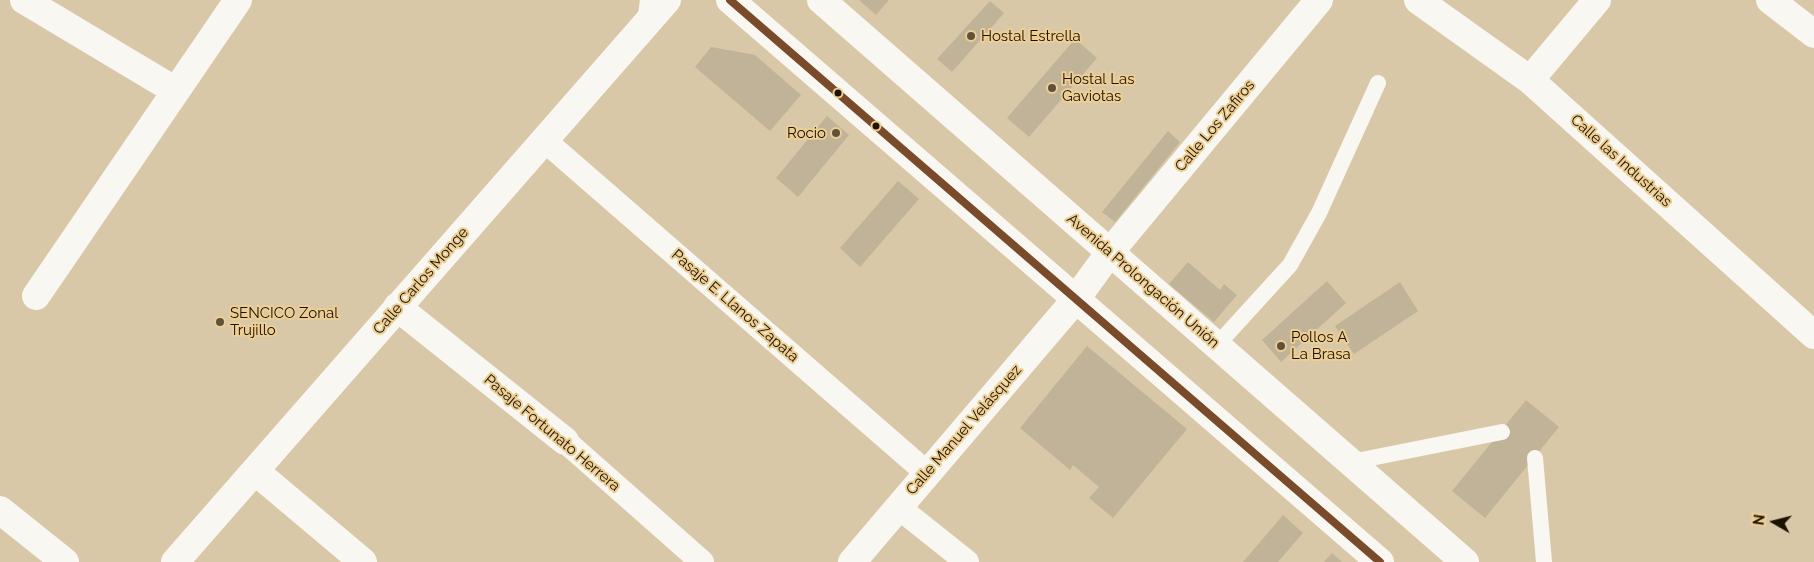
<!DOCTYPE html>
<meta charset="utf-8">
<style>
body{margin:0}
#map{position:relative;width:1814px;height:562px;overflow:hidden;background:#d9c8a8;font-family:Raleway,sans-serif}
canvas{display:block}
.north{position:absolute;left:1749px;top:497px;width:50px;height:50px;-webkit-text-stroke:4px #edce94;paint-order:stroke;rotate:278deg;font-size:14px;font-weight:700;line-height:20px;text-align:center;color:#1d1200}
.north::after{content:'';display:block;margin:auto;width:18px;height:22px;background:#1d1200;clip-path:polygon(50% 0,100% 100%,50% 72%,0 100%)}
</style>
<div id="map">
<canvas width="1814" height="562"></canvas>
<div class="north">N</div>
</div>
<script>
const ctx = document.querySelector('canvas').getContext('2d');
ctx.lineJoin = 'round';
function fill(path, color) { ctx.fillStyle = color; ctx.fill(path, 'evenodd'); }
const toPath = rows => new Path2D(rows.map(r => 'M' + r).join(''));
function stroke(path, color, width, dash) { ctx.strokeStyle = color; ctx.lineWidth = width; ctx.lineCap = dash ? 'butt' : 'round'; ctx.setLineDash(dash || []); ctx.stroke(path); }
function write(font, color, halo, rows, align = 'center') {
  ctx.font = font + ' Raleway,sans-serif'; ctx.lineWidth = 4; ctx.setLineDash([]); ctx.textBaseline = 'middle'; ctx.strokeStyle = halo; ctx.fillStyle = color; for (const [text, x, y, turn = 0] of rows) {
    ctx.save(); ctx.translate(x, y); ctx.rotate((+turn || 0) * Math.PI / 180); ctx.textAlign = isNaN(turn) ? turn : align; if (halo) ctx.strokeText(text, 0, 0); ctx.fillText(text, 0, 0); ctx.restore();
  }
}
fill(toPath([
 [859,0,889,0,876,15],
 [990,1,1004,13,952,72,937,59],
 [1075,39,1097,58,1029,137,1007,118],
 [711,47,755,55,801,95,770,131,695,67],
 [827,116,849,135,798,197,776,178],
 [1168,131,1180,142,1115,222,1102,212],
 [898,181,919,199,860,267,840,248],
 [1188,262,1220,290,1224,284,1237,295,1214,322,1169,284],
 [1327,281,1346,303,1281,362,1262,340],
 [1400,282,1418,311,1354,354,1335,326],
 [1087,346,1187,429,1113,518,1089,498,1099,487,1073,465,1070,470,1020,428],
 [1526,400,1559,427,1485,518,1452,491],
 [1283,515,1303,533,1278,562,1243,562],
 [1332,553,1342,562,1324,562]
]), '#c1b398');
stroke(toPath([
 [1217,345,1290,265,1319,213,1378,83],
 [1535,458,1544,562],
 [1351,462,1502,432]
]), '#f9f7f2', 16);
stroke(toPath([
 [544,140,927,473],
 [565,441,702,562],
 [898,507,967,562]
]), '#f9f7f2', 24);
stroke(toPath([
 [24,0,176,91],
 [1418,0,1530,80,1814,335],
 [1770,0,1814,34],
 [1530,80,1597,0],
 [36,296,238,0],
 [397,307,565,441],
 [255,471,363,562],
 [0,510,65,562],
 [852,562,1076,299,1110,252,1319,0]
]), '#f9f7f2', 28);
stroke(toPath([
 [175,562,667,0]
]), '#f9f7f2', 28);
stroke(toPath([
 [652,16,654,0]
]), '#f9f7f2', 28);
stroke(toPath([
 [730,0,1380,562],
 [821,0,1465,562]
]), '#f9f7f2', 28);
stroke(toPath([
 [730,0,1380,562]
]), '#7a4b2a', 8);
for (const [x, y, r, color] of [
 [971,36,5,"#5f523b"],
 [1052,88,5,"#5f523b"],
 [838,93,4.5,"#1d1200"],
 [876,126,4.5,"#1d1200"],
 [836,133,5,"#5f523b"],
 [220,322,5,"#5f523b"],
 [1281,346,5,"#5f523b"]
]) { const dot = new Path2D(); dot.arc(x, y, r, 0, 2 * Math.PI); ctx.fillStyle = color; ctx.fill(dot); stroke(dot, '#edce94', 2); }
write('15px', '#1d1200', '#edce94', [
 ["Hostal Estrella",981,36],
 ["Hostal Las",1062,79],
 ["Gaviotas",1062,96],
 ["Rocio",826,133,"right"],
 ["SENCICO Zonal",230,313],
 ["Trujillo",230,330],
 ["Pollos A",1291,337],
 ["La Brasa",1291,354]
], 'left');
write('15px', '#1d1200', '#edce94', [
 ["Calle Los Zafiros",1215,126,-50],
 ["Calle las Industrias",1621,161,42],
 ["Calle Carlos Monge",421,281,-49],
 ["Avenida Prolongación Unión",1143,281,41],
 ["Pasaje E. Llanos Zapata",735,306,41],
 ["Calle Manuel Velásquez",964,430,-49],
 ["Pasaje Fortunato Herrera",552,433,40]
]);
</script>
